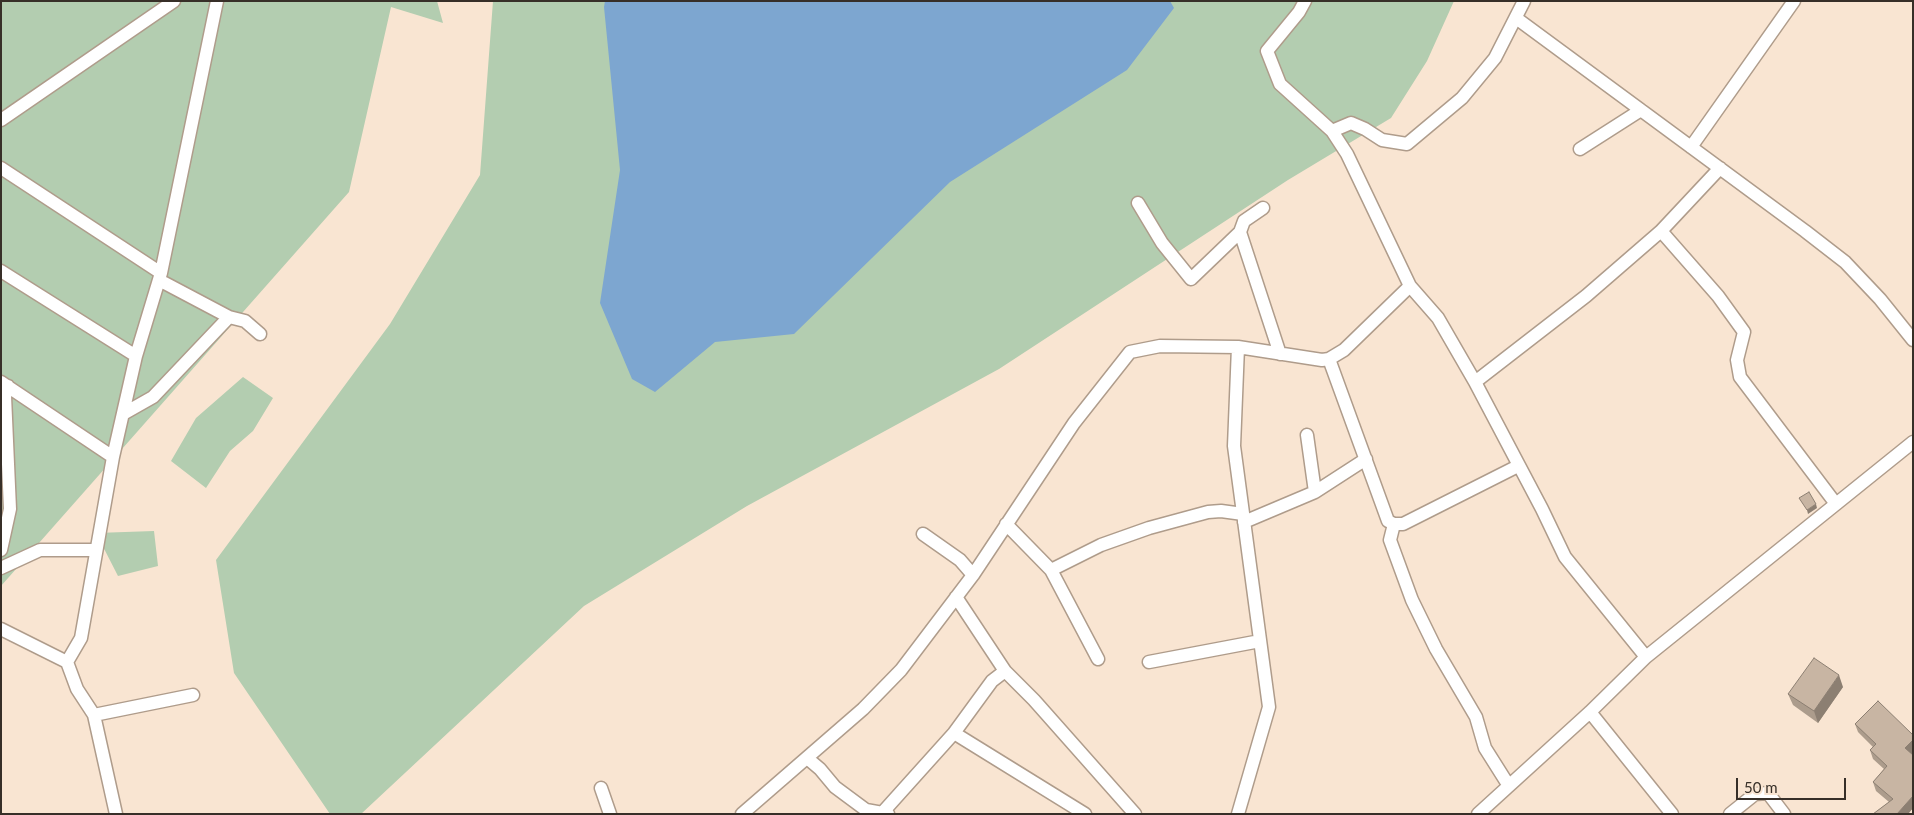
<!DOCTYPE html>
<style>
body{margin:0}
#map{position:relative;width:1914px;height:815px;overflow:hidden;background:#f9e5d2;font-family:Lato,sans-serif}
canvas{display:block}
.frame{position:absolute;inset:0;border:2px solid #372f28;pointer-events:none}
.scale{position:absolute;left:1736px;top:778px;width:110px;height:22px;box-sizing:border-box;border:2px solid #372f28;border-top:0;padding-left:6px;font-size:15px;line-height:18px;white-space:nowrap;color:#372f28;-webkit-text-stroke:4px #f9e5d2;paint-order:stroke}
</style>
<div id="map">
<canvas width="1914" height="815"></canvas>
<div class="frame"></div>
<div class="scale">50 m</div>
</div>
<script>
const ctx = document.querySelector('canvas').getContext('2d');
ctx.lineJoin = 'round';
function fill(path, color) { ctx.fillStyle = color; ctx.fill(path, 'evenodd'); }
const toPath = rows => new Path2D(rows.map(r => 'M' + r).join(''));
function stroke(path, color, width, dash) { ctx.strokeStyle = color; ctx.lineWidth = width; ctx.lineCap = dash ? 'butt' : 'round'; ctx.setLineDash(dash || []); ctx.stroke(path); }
fill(toPath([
 [1,1,437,1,443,23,391,7,349,192,1,586],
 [493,1,1454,1,1427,61,1391,118,1288,180,999,369,747,506,584,606,361,814,330,814,234,673,216,560,390,324,480,175],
 [243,377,273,398,253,431,230,451,206,488,171,461,196,418],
 [154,531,158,566,118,576,96,533]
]), '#b3cdb0');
fill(toPath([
 [605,1,1170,1,1174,8,1127,70,950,182,794,334,715,342,655,392,632,379,600,303,620,170,604,7]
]), '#7da6d0');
const street = toPath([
 [1305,1,1299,12,1267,51,1280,84,1332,131,1347,154,1410,286,1438,318,1475,382,1542,509,1565,557,1646,657],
 [1516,18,1805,231,1845,262,1880,299,1913,340],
 [1,120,174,1],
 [1332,131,1351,123,1365,129,1382,140,1407,144,1462,98,1495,58,1524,1],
 [1691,147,1794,1],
 [1580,149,1641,110],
 [1,168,161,273],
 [1138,203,1162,243,1191,279,1240,232,1244,221,1263,208],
 [1661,231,1718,296,1744,332,1737,360,1740,377,1836,504],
 [1240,232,1280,354],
 [1,271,136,356],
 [159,280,229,317,245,321,260,334],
 [1238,347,1234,446,1269,707,1238,814],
 [1329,359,1388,521,1394,524,1403,524,1518,466],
 [1,382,113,457],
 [1475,382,1586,296,1661,231,1720,168],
 [123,414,153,397,229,317],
 [1307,435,1315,492],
 [1244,522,1315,492,1366,459],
 [1006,524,1051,570,1098,659],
 [1394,524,1390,540,1412,600,1436,649,1476,717,1485,748,1509,786],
 [923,534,960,560,973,575],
 [1,550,10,509,5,396,8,386],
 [1,568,40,550,95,550],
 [1051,570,1101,545,1149,528,1208,512,1221,511,1243,514],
 [956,597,1005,671],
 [1,629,67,662,77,689,94,715,116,814],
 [67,662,81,638,113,457,136,356,161,273,217,1],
 [1149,662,1260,641],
 [1590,712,1672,814],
 [94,715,193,695],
 [954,733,1085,814],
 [807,758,820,769,835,787,866,810,888,814],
 [601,788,610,814],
 [883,812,954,733,992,681,1005,671,1034,700,1135,814],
 [742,814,863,709,901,670,973,575,1074,423,1130,352,1160,346,1238,347,1322,360,1329,359,1344,350,1410,286],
 [1478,814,1590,712,1646,657,1913,442],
 [1730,814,1755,794,1768,793,1784,814]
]);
stroke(street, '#af9c8b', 15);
stroke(street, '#fff', 12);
fill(toPath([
 [1843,687,1818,723,1793,705,1788,694],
 [1855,724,1913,752,1912,754,1913,755,1913,808,1908,814,1873,814,1889,802,1876,791,1873,782,1884,769,1873,759,1870,750,1873,747,1858,732]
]), '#ac9c8c');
fill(toPath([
 [1816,504,1817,508,1808,514,1807,510],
 [1839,675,1843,687,1818,723,1814,711],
 [1913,740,1913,752,1908,757,1905,748],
 [1913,796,1913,808,1908,814,1897,814]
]), '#8c7f72');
const building = toPath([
 [1809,492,1816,504,1807,510,1799,498,1809,492],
 [1814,658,1839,675,1814,711,1788,694,1814,658],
 [1878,701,1913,735,1913,740,1905,748,1913,755,1913,796,1897,814,1873,814,1893,799,1873,782,1887,766,1870,750,1876,744,1855,724,1878,701]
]);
fill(building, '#c8b5a3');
stroke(building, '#8c7f72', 1);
</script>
